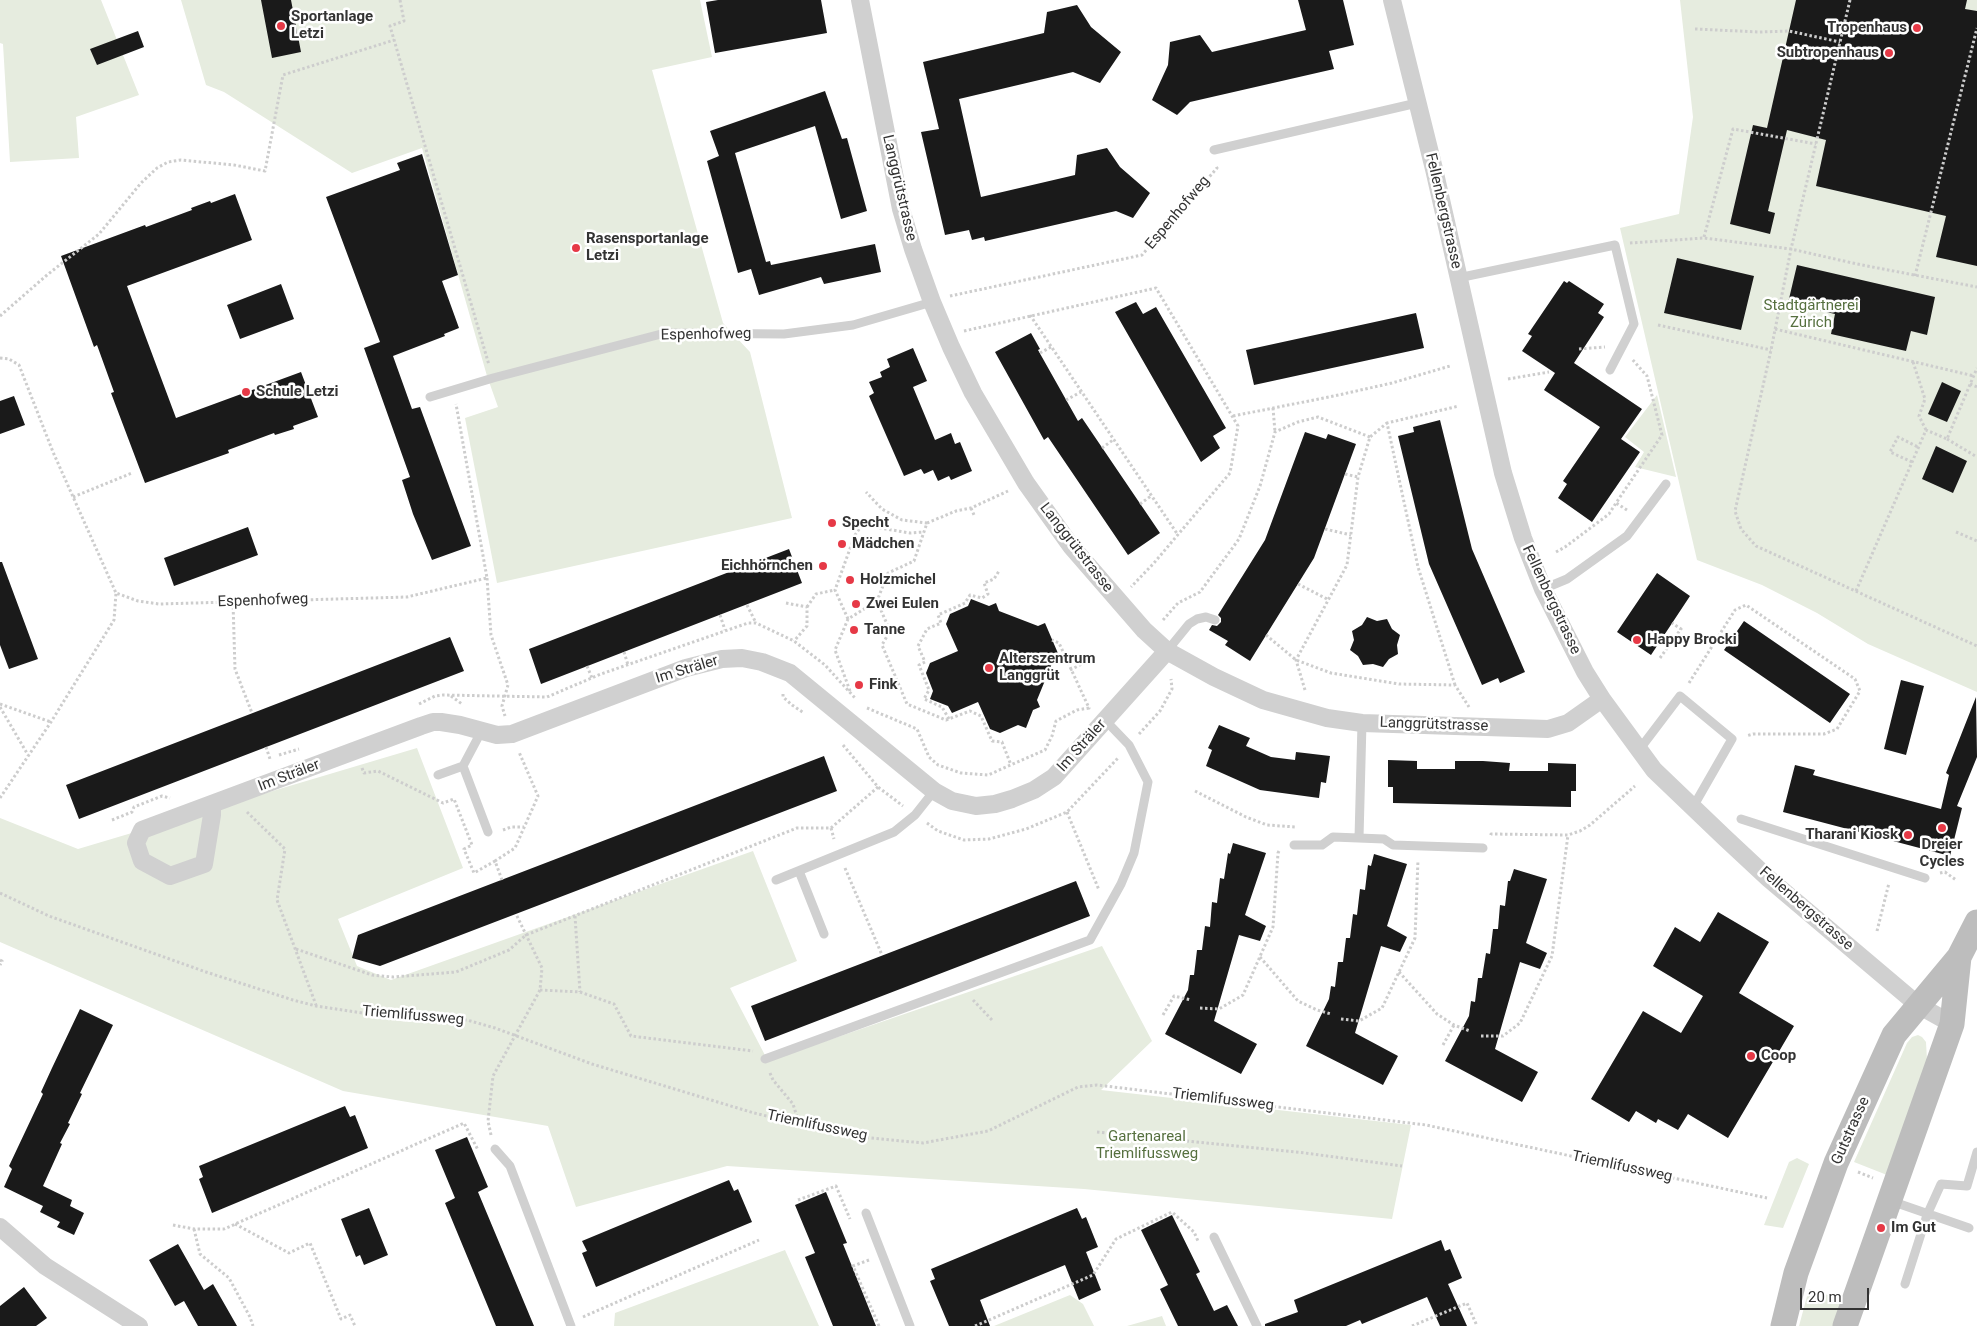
<!DOCTYPE html>
<meta charset="utf-8">
<style>
body{margin:0}
#map{position:relative;width:1977px;height:1326px;overflow:hidden;background:#fff;font-family:Roboto,sans-serif}
canvas{display:block}
.scale{position:absolute;left:1800px;top:1288px;width:69px;height:22px;box-sizing:border-box;border:2px solid #333;border-top:0;padding-left:6px;font-size:15px;line-height:18px;white-space:nowrap;color:#333;-webkit-text-stroke:4px #fff;paint-order:stroke}
</style>
<div id="map">
<canvas width="1977" height="1326"></canvas>
<div class="scale">20 m</div>
</div>
<script>
const ctx = document.querySelector('canvas').getContext('2d');
ctx.lineJoin = 'round';
function fill(path, color) { ctx.fillStyle = color; ctx.fill(path, 'evenodd'); }
const toPath = rows => new Path2D(rows.map(r => 'M' + r).join(''));
function stroke(path, color, width, dash) { ctx.strokeStyle = color; ctx.lineWidth = width; ctx.lineCap = dash ? 'butt' : 'round'; ctx.setLineDash(dash || []); ctx.stroke(path); }
function write(font, color, halo, rows, align = 'center') {
  ctx.font = font + ' Roboto,sans-serif'; ctx.lineWidth = 5; ctx.setLineDash([]); ctx.textBaseline = 'middle'; ctx.strokeStyle = halo; ctx.fillStyle = color; for (const [text, x, y, turn = 0] of rows) {
    ctx.save(); ctx.translate(x, y); ctx.rotate((+turn || 0) * Math.PI / 180); ctx.textAlign = isNaN(turn) ? turn : align; if (halo) ctx.strokeText(text, 0, 0); ctx.fillText(text, 0, 0); ctx.restore();
  }
}
fill(toPath([
 [0,0,101,0,139,95,76,117,79,158,10,162,3,44,0,43],
 [181,0,700,0,712,57,652,70,723,323,750,352,792,518,497,583,465,418,498,407,487,376,422,148,352,173,224,92,206,85],
 [1680,0,1977,0,1977,692,1868,644,1817,613,1762,585,1697,560,1620,228,1679,214,1693,117],
 [1657,395,1676,477,1635,467,1644,452,1625,437],
 [417,748,463,868,338,919,357,966,391,980,753,851,797,961,730,988,768,1061,1102,946,1152,1041,1101,1090,1411,1125,1392,1219,1084,1189,727,1166,576,1207,548,1126,343,1091,0,942,0,818,78,849],
 [1918,1035,1922,1037,1926,1042,1927,1060,1887,1175,1854,1162,1907,1043,1912,1037],
 [1797,1158,1809,1164,1783,1228,1764,1225,1789,1162],
 [785,1250,819,1326,614,1326,615,1313],
 [1809,1289,1843,1300,1833,1326,1799,1326],
 [1070,1295,1083,1304,1094,1326,994,1326],
 [1162,1316,1166,1326,1127,1326]
]), '#e6ecdf');
fill(toPath([
 [261,0,291,0,301,52,272,58],
 [718,0,821,0,827,33,715,53,706,2],
 [1298,0,1343,0,1354,45,1329,51,1334,69,1190,102,1177,115,1152,100,1168,65,1170,42,1200,35,1212,52,1306,30],
 [1796,0,1967,0,1965,9,1977,11,1977,266,1936,257,1946,216,1816,186,1826,140,1787,130,1768,211,1775,213,1770,234,1730,224,1753,125,1767,128],
 [1077,5,1091,27,1121,52,1100,83,1073,72,959,99,981,197,1075,175,1077,155,1107,148,1120,167,1150,193,1133,218,1116,211,985,241,984,237,972,240,969,230,945,235,921,132,939,129,923,62,1044,33,1047,12],
 [138,31,144,47,97,65,90,49],
 [825,91,842,139,847,138,867,211,841,219,815,126,735,153,766,262,770,261,771,265,875,244,881,272,824,284,821,277,759,295,751,269,738,273,707,161,719,156,710,131],
 [422,154,458,275,442,281,459,328,444,334,445,336,393,356,412,409,420,407,471,546,432,560,413,514,402,480,410,477,364,348,380,342,326,197,400,170,397,163],
 [235,194,252,240,127,286,145,335,176,418,301,372,318,417,293,426,294,429,275,435,274,433,228,450,229,453,145,483,111,393,114,392,97,345,94,347,61,256,145,225,146,227,192,210,191,208,210,201,211,203],
 [1677,258,1754,276,1741,330,1664,313],
 [1797,265,1935,297,1927,335,1911,331,1906,351,1831,334,1835,314,1788,303],
 [1564,281,1567,283,1569,281,1604,304,1598,313,1604,317,1574,363,1642,409,1621,439,1640,452,1592,522,1558,498,1567,484,1563,481,1600,427,1544,390,1555,373,1522,351,1532,336,1528,334],
 [281,284,294,319,240,339,227,305],
 [1136,302,1143,314,1156,307,1226,428,1213,436,1220,448,1201,462,1115,312],
 [1416,313,1424,348,1254,385,1246,350],
 [1031,333,1040,349,1038,350,1078,421,1082,418,1160,533,1128,555,1048,437,1044,440,995,352],
 [913,348,927,381,913,387,935,440,951,433,955,444,960,442,972,471,951,480,949,476,938,481,933,470,924,474,921,469,904,476,869,396,874,393,869,382,882,377,880,372,890,367,887,359],
 [1942,382,1961,391,1947,422,1928,414],
 [14,396,25,425,0,434,0,401],
 [1440,420,1472,549,1525,672,1500,683,1498,678,1482,685,1429,564,1398,436,1414,432,1413,427],
 [1305,432,1326,439,1328,434,1356,444,1314,558,1250,661,1225,645,1228,641,1209,630,1212,625,1217,626,1221,622,1221,618,1218,615,1265,540],
 [1936,446,1967,461,1953,493,1922,479],
 [248,527,258,555,174,586,164,558],
 [789,549,802,583,541,684,529,649],
 [0,562,2,562,38,659,9,669,0,645],
 [1657,573,1690,596,1651,655,1617,632],
 [971,599,989,606,996,603,999,611,1038,626,1045,623,1060,658,1053,661,1037,700,1040,707,1033,710,1026,728,1018,725,1000,733,990,729,978,702,952,713,948,706,930,699,933,691,926,673,930,663,958,651,946,624,950,614,968,606],
 [1367,617,1377,621,1387,619,1392,629,1400,635,1397,645,1398,654,1389,659,1383,667,1373,664,1363,665,1358,656,1350,650,1354,640,1352,631,1362,625],
 [1744,621,1850,694,1830,723,1724,650],
 [450,637,464,671,79,819,66,785],
 [1901,680,1924,686,1906,755,1884,749],
 [1976,697,1977,757,1957,806,1962,808,1950,856,1783,812,1795,765,1815,770,1813,775,1941,809,1949,775,1946,773],
 [1219,725,1250,738,1246,746,1271,757,1295,760,1296,752,1330,756,1326,783,1321,782,1319,798,1260,790,1206,766,1212,750,1208,748],
 [824,756,837,791,380,966,352,958,358,935],
 [1388,760,1417,761,1417,769,1455,769,1455,761,1483,761,1510,763,1509,771,1548,771,1548,763,1576,764,1576,791,1571,791,1571,807,1393,803,1393,787,1388,787],
 [1233,843,1266,853,1245,915,1266,926,1260,941,1239,935,1214,1021,1257,1044,1241,1074,1165,1034,1188,990,1190,975,1194,975,1197,950,1202,950,1205,926,1210,927,1212,902,1217,903,1220,878,1224,879,1228,853,1230,854],
 [1374,854,1407,864,1387,926,1407,937,1400,952,1381,946,1355,1033,1398,1056,1383,1085,1306,1046,1329,999,1331,986,1335,987,1338,962,1343,962,1346,938,1350,938,1353,914,1357,915,1360,889,1365,890,1368,865,1371,866],
 [1514,869,1547,879,1526,943,1547,953,1540,969,1520,962,1495,1049,1538,1072,1522,1102,1445,1061,1469,1016,1471,1001,1475,1002,1478,978,1482,978,1486,953,1490,954,1493,929,1498,929,1500,905,1505,906,1508,881,1510,881],
 [1076,881,1090,916,765,1041,751,1006],
 [1718,912,1769,942,1739,993,1794,1026,1728,1138,1688,1114,1678,1130,1658,1119,1656,1123,1636,1111,1629,1122,1591,1099,1643,1011,1681,1033,1703,996,1653,966,1675,927,1700,942],
 [80,1009,113,1025,80,1093,82,1094,68,1123,70,1124,60,1143,62,1144,43,1186,72,1200,70,1206,84,1213,74,1235,57,1227,60,1222,40,1212,43,1206,4,1187,12,1169,9,1166,43,1094,41,1092,52,1068],
 [345,1106,350,1117,355,1115,368,1148,212,1213,199,1179,203,1177,199,1166],
 [467,1137,488,1187,478,1192,534,1326,496,1326,445,1203,455,1198,435,1150],
 [729,1180,734,1191,738,1189,752,1222,596,1287,582,1253,587,1251,582,1241],
 [826,1192,847,1243,843,1244,876,1326,833,1326,805,1257,815,1253,795,1205],
 [369,1208,388,1255,364,1265,360,1255,356,1257,341,1219],
 [1077,1208,1082,1219,1086,1217,1098,1247,1086,1252,1101,1290,1079,1300,1065,1265,980,1300,990,1326,949,1326,930,1281,935,1279,931,1269],
 [1172,1215,1200,1272,1196,1274,1214,1311,1227,1305,1238,1326,1178,1326,1160,1289,1168,1285,1141,1230],
 [1441,1240,1445,1251,1450,1249,1462,1278,1448,1284,1467,1326,1440,1326,1427,1297,1362,1324,1360,1320,1346,1326,1265,1326,1265,1324,1298,1312,1294,1300],
 [178,1244,204,1290,213,1284,237,1326,198,1326,184,1301,175,1306,149,1260],
 [24,1287,47,1318,36,1326,0,1326,0,1306]
]), '#1a1a1a');
stroke(toPath([
 [400,0,404,21,390,26,489,365],
 [1850,0,1791,249,1771,350,1735,511,1741,529,1756,546,1977,646],
 [1695,29,1759,32,1789,31,1840,42],
 [1704,237,1733,129,1816,144],
 [1630,243,1704,238,1791,249,1857,264,1977,287],
 [1915,276,1977,28],
 [950,296,1142,255,1217,168,1216,166],
 [1030,315,1178,535],
 [0,316,47,275,99,234,141,183,157,168,168,162,181,160,234,165,265,171,283,75,394,40],
 [1658,325,1771,350],
 [1775,329,1974,376],
 [964,331,1156,288,1238,426,1230,473,1154,563,1131,587],
 [1579,349,1605,347],
 [1040,353,1051,347],
 [0,358,9,359,19,365,53,452,116,593,138,601,159,604,407,597,487,578,456,404],
 [1913,362,1925,399,1919,416,1926,430],
 [1508,379,1549,372],
 [1970,384,1977,387],
 [1066,400,1081,392],
 [1273,408,1275,432],
 [1233,416,1334,396,1392,383,1450,366],
 [1947,439,1977,457],
 [1102,448,1113,440],
 [1912,462,1890,452,1898,437,1918,447],
 [1345,474,1358,477],
 [73,497,132,473],
 [1140,504,1151,496],
 [971,508,974,515],
 [1627,510,1616,503,1662,435,1647,376,1632,359],
 [927,523,956,511,971,508,1008,491],
 [1325,529,1351,535],
 [1956,532,1977,541],
 [1556,552,1565,547,1609,514,1616,503],
 [487,578,491,635,508,685,502,706,505,716],
 [1298,584,1329,600],
 [1856,591,1926,430,1947,439,1977,368],
 [877,601,890,631,882,645,907,704,946,720,970,711,981,716,992,741,1002,742,1011,765],
 [233,602,235,669,252,713],
 [786,603,807,607,807,626,794,641],
 [747,605,756,623],
 [807,607,816,594,835,590],
 [720,615,725,630],
 [848,619,835,590,855,535,862,525,910,533,924,532],
 [1163,620,1178,603,1200,592,1239,539,1260,486,1275,432,1298,422,1318,417,1370,437],
 [1266,635,1296,660,1331,673,1399,684,1455,685,1469,707],
 [624,652,628,665],
 [1660,658,1681,629,1672,623],
 [587,666,592,678],
 [1070,670,1086,662],
 [1689,683,1735,610,1746,605,1855,679,1860,691,1837,729,1824,734,1753,734,1746,736],
 [1455,685,1418,567,1387,423,1459,406],
 [1305,690,1296,660,1347,565,1358,477,1370,437,1387,423],
 [850,691,835,650,848,619,877,601,888,573,914,561,927,523,902,520,882,509,866,492],
 [783,694,783,697,792,705,804,713],
 [451,696,462,704],
 [0,704,51,722],
 [419,704,435,696,443,695,547,697,601,674,748,623,756,623,794,641,825,665,855,698],
 [0,707,28,755],
 [867,708,917,729,929,757,938,765,961,773,988,775,1045,750,1052,736,1056,721,1077,710,1089,708,1059,643,1052,640],
 [949,719,942,707,924,699,929,690,919,665,925,662,918,646,927,629,941,623,938,615,965,603,970,595,982,598,988,594,984,583,994,579,999,571],
 [1139,734,1160,711,1172,689,1171,679],
 [843,745,878,787,903,806],
 [266,747,270,759],
 [279,755,299,749],
 [362,768,364,773,378,771,443,803,454,799,472,845,464,849,474,873,495,861],
 [1195,791,1246,817,1267,825,1296,827],
 [0,798,51,722,114,620,116,593],
 [247,812,285,849,277,900,316,1005],
 [1067,812,1099,890],
 [112,820,132,812,134,807,162,796,170,798],
 [927,823,938,831,964,840,989,839,1026,829,1067,812,1118,758],
 [831,828,834,839],
 [503,830,511,827,524,827],
 [1491,835,1491,834,1568,835,1580,831,1590,825,1635,786],
 [845,868,882,955],
 [1940,873,1945,872,1956,880],
 [502,880,495,861,515,848,538,796,519,752],
 [0,893,49,916,206,972,293,1000,316,1006,389,1017,467,1020,495,1028,592,1064,754,1113,850,1136,923,1143,988,1131,1078,1087,1097,1085,1426,1125,1767,1198],
 [575,916,580,992],
 [1877,931,1889,883],
 [296,949,372,975,393,977,456,972,509,950,526,935,797,828,831,828,878,787],
 [1260,957,1298,1001,1317,1010,1331,1014],
 [0,960,2,961,0,965],
 [1399,972,1437,1014,1454,1025,1470,1031],
 [540,990,580,992,614,1004,631,1036,753,1051],
 [973,1000,992,1020],
 [1200,1008,1219,1009,1243,995,1273,927,1278,853,1280,849],
 [1163,1015,1174,996,1191,1000],
 [1341,1019,1359,1021,1382,1008,1415,938,1418,860],
 [1481,1036,1503,1036,1520,1023,1552,956,1568,835],
 [1443,1045,1454,1025],
 [770,1073,773,1080,793,1104,799,1123],
 [1097,1132,1305,1153,1402,1166],
 [491,1135,488,1121,493,1076,540,990,542,968,516,914],
 [1858,1172,1873,1178],
 [798,1200,836,1186,850,1219],
 [235,1224,289,1253,310,1243,341,1319,350,1315,355,1326],
 [173,1225,194,1229,224,1229,464,1123,478,1150],
 [194,1229,200,1254,229,1278,250,1317,253,1326],
 [869,1260,853,1266,879,1326],
 [583,1317,759,1240],
 [975,1326,1093,1275,1116,1239,1172,1212,1194,1232,1198,1241],
 [1412,1326,1467,1303,1477,1326]
]), '#cdcdcd', 3, [2.5, 2.5]);
stroke(toPath([
 [1214,150,1417,103],
 [1458,278,1615,245,1634,324,1610,370],
 [430,397,493,378,665,333,784,334,853,325,932,302],
 [1543,589,1567,579,1627,536,1666,484],
 [1167,651,1189,624,1197,619,1206,617,1215,620],
 [1639,750,1680,696,1732,739,1693,807],
 [463,766,488,832],
 [438,775,463,766,481,732],
 [1741,819,1925,878],
 [1359,838,1362,723],
 [1294,845,1322,845,1333,837,1384,839,1393,845,1483,848],
 [799,871,824,934],
 [776,880,894,832,915,815,934,791],
 [765,1059,1090,940,1121,884,1134,853,1148,782,1129,745,1105,720],
 [495,1149,510,1166,571,1326],
 [1891,1201,1969,1228],
 [866,1213,910,1326],
 [1214,1237,1257,1326],
 [1905,1284,1927,1215,1941,1184,1967,1186,1977,1152]
]), '#d0d0d0', 9);
stroke(toPath([
 [860,0,901,209,913,249,932,302,951,347,973,393,1026,483,1071,546,1144,630,1167,651,1214,677,1263,700,1327,718,1362,723,1548,729,1568,723,1602,699],
 [1392,0,1434,169,1503,473,1523,538,1543,589,1585,672,1602,699,1654,770,1724,837,1769,879,1918,1005,1952,1024],
 [212,805,212,815,204,864,170,876,142,861,136,843,142,830,421,726,433,722,441,722,460,725,497,735,512,734,686,668,722,659,742,658,762,662,790,673,934,791,952,801,976,806,995,804,1012,799,1034,790,1054,777,1167,651],
 [0,1227,45,1266,139,1326]
]), '#d0d0d0', 18);
stroke(toPath([
 [1783,1326,1796,1273,1836,1163,1894,1035,1959,957,1977,922],
 [1845,1326,1952,1024,1959,957]
]), '#bdbdbd', 25);
for (const [x, y, r, color] of [
 [281,26,5,"#e63946"],
 [1917,28,5,"#e63946"],
 [1889,53,5,"#e63946"],
 [576,248,5,"#e63946"],
 [246,392,5,"#e63946"],
 [832,523,5,"#e63946"],
 [842,544,5,"#e63946"],
 [823,566,5,"#e63946"],
 [850,580,5,"#e63946"],
 [856,604,5,"#e63946"],
 [854,630,5,"#e63946"],
 [1637,640,5,"#e63946"],
 [989,668,5,"#e63946"],
 [859,685,5,"#e63946"],
 [1942,828,5,"#e63946"],
 [1908,835,5,"#e63946"],
 [1751,1056,5,"#e63946"],
 [1881,1228,5,"#e63946"]
]) { const dot = new Path2D(); dot.arc(x, y, r, 0, 2 * Math.PI); ctx.fillStyle = color; ctx.fill(dot); stroke(dot, '#fff', 2); }
write('bold 15px', '#333', '#fff', [
 ["Sportanlage",291,17],
 ["Letzi",291,34],
 ["Tropenhaus",1907,28,"right"],
 ["Subtropenhaus",1879,53,"right"],
 ["Rasensportanlage",586,239],
 ["Letzi",586,256],
 ["Schule Letzi",256,392],
 ["Specht",842,523],
 ["Mädchen",852,544],
 ["Eichhörnchen",813,566,"right"],
 ["Holzmichel",860,580],
 ["Zwei Eulen",866,604],
 ["Tanne",864,630],
 ["Happy Brocki",1647,640],
 ["Alterszentrum",999,659],
 ["Langgrüt",999,676],
 ["Fink",869,685],
 ["Tharani Kiosk",1898,835,"right"],
 ["Dreier",1942,845,"center"],
 ["Cycles",1942,862,"center"],
 ["Coop",1761,1056],
 ["Im Gut",1891,1228]
], 'left');
write('15px', '#333', '#fff', [
 ["Langgrütstrasse",899,188,77],
 ["Fellenbergstrasse",1443,211,77],
 ["Espenhofweg",1178,213,-50],
 ["Espenhofweg",706,335,-1],
 ["Langgrütstrasse",1076,548,52],
 ["Fellenbergstrasse",1551,600,65],
 ["Espenhofweg",263,601,-2],
 ["Im Sträler",687,670,-17],
 ["Langgrütstrasse",1434,725,2],
 ["Im Sträler",1082,746,-48],
 ["Im Sträler",289,776,-21],
 ["Fellenbergstrasse",1806,909,41],
 ["Triemlifussweg",413,1016,5],
 ["Triemlifussweg",1223,1100,7],
 ["Triemlifussweg",817,1126,12],
 ["Gutstrasse",1851,1131,-66],
 ["Triemlifussweg",1622,1167,12]
]);
write('15px', '#56703f', '#fff', [
 ["Stadtgärtnerei",1811,306],
 ["Zürich",1811,323],
 ["Gartenareal",1147,1137],
 ["Triemlifussweg",1147,1154]
]);
</script>
